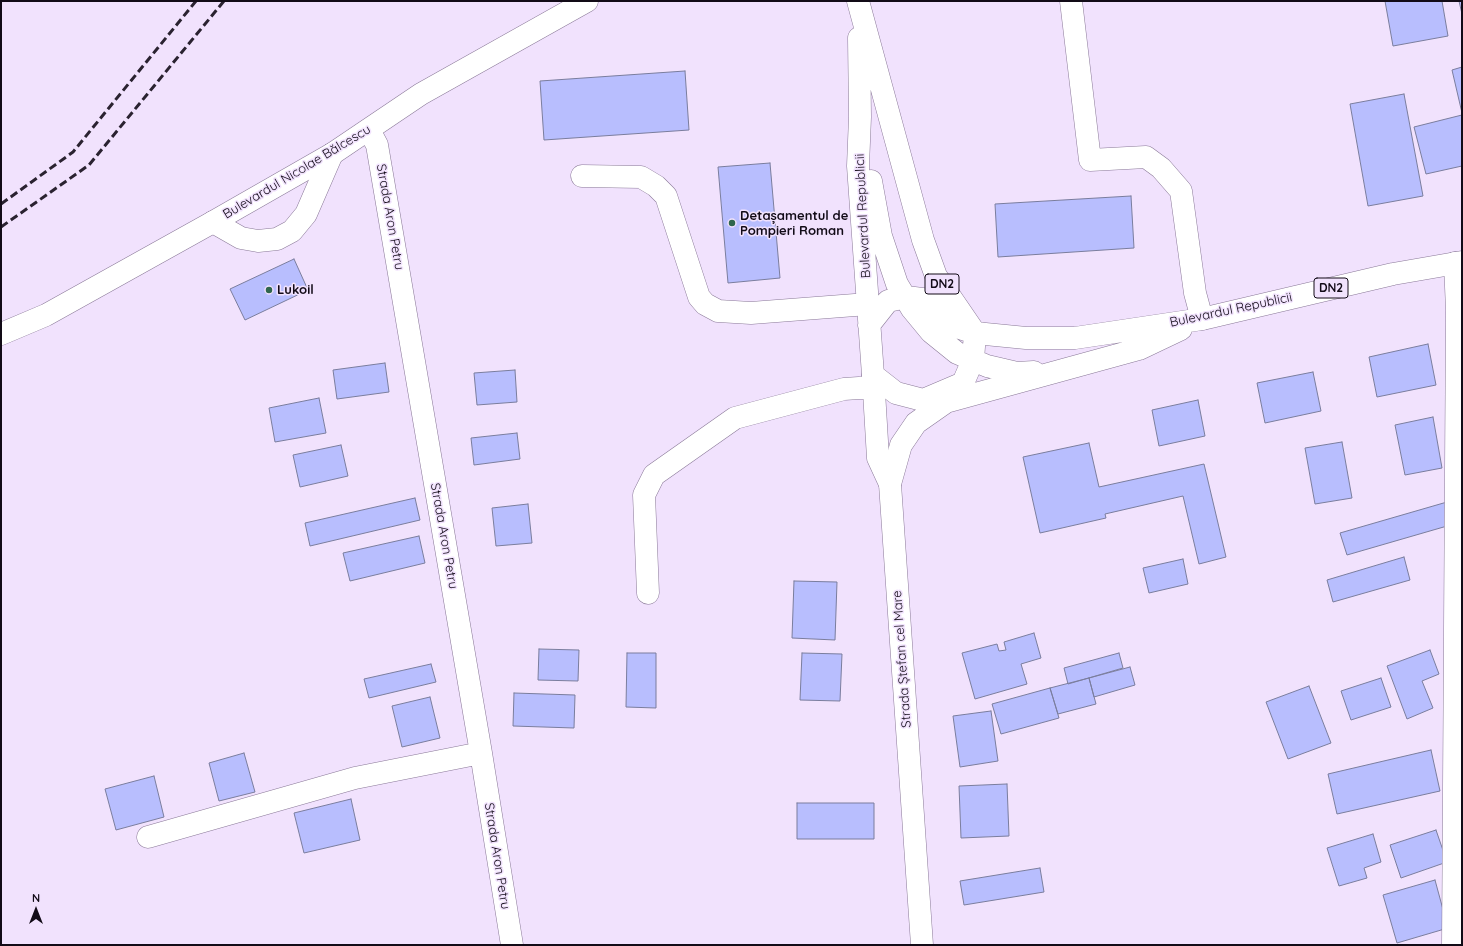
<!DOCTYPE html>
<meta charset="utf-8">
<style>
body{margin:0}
#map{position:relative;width:1463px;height:946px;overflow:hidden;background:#f1e2fd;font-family:Quicksand,sans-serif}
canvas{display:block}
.frame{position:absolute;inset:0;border:2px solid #120b17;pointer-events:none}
.north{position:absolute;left:16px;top:890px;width:40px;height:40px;-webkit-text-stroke:3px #f1e2fd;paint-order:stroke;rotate:0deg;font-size:11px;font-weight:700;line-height:16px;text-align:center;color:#120b17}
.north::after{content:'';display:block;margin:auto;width:14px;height:18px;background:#120b17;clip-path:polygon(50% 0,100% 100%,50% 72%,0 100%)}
</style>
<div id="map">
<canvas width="1463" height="946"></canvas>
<div class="frame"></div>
<div class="north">N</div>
</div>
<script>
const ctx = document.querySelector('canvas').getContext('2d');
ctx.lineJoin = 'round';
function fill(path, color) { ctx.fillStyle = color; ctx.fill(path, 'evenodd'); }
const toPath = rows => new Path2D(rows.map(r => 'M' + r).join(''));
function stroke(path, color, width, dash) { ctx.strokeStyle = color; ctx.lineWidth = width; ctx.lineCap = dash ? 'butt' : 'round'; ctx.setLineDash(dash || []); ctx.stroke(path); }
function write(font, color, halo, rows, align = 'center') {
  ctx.font = font + ' Quicksand,sans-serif'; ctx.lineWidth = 3; ctx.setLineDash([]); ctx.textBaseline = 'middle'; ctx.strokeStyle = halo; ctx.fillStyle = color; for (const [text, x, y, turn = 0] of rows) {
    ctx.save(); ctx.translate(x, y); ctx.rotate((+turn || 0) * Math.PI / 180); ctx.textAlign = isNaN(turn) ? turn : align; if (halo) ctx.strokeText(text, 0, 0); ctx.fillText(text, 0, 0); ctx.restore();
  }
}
const building = toPath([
 [1385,1,1442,1,1448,36,1393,46,1385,1],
 [1459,1,1462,1,1462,14,1459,1],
 [1462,67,1462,113,1452,70,1462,67],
 [685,71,689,130,544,140,540,81,685,71],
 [1404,94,1423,196,1368,206,1350,104,1404,94],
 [1462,115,1462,166,1426,174,1414,127,1462,115],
 [770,163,780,278,728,283,718,167,770,163],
 [1131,196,1134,248,998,257,995,204,1131,196],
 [294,259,308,290,245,320,230,289,294,259],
 [1428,344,1436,385,1377,397,1369,357,1428,344],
 [385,363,389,392,337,399,333,370,385,363],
 [515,370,517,402,477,405,474,373,515,370],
 [1313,372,1321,411,1265,423,1257,383,1313,372],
 [319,398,326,433,275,442,269,408,319,398],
 [1198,400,1205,436,1159,446,1152,410,1198,400],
 [1433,417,1442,468,1405,475,1395,425,1433,417],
 [517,433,520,459,474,465,471,438,517,433],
 [1342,442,1352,498,1315,504,1305,448,1342,442],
 [1089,443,1099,487,1204,464,1226,557,1199,564,1183,496,1105,514,1106,518,1040,533,1023,457,1089,443],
 [341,445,348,476,300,487,293,455,341,445],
 [415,498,420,520,310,546,305,523,415,498],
 [1447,502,1454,524,1347,555,1340,533,1447,502],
 [528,504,532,543,496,546,492,508,528,504],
 [419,536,425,563,350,581,343,553,419,536],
 [1404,557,1410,580,1333,602,1327,580,1404,557],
 [1183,559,1188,584,1149,593,1143,568,1183,559],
 [794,581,837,582,835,640,792,638,794,581],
 [1034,633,1041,658,1021,664,1027,684,975,699,962,653,997,644,999,651,1006,650,1004,642,1034,633],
 [539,649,579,650,578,681,538,680,539,649],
 [1430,650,1439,674,1422,681,1433,708,1407,719,1387,666,1430,650],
 [627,653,656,653,656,708,626,707,627,653],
 [802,653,842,654,840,701,800,700,802,653],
 [1119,653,1123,668,1068,684,1064,668,1119,653],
 [431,664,436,682,369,698,364,679,431,664],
 [1130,667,1135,685,1094,697,1089,678,1130,667],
 [1089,678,1096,704,1058,714,1050,688,1089,678],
 [1381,678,1391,707,1351,720,1341,691,1381,678],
 [1309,686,1331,743,1288,759,1266,702,1309,686],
 [1050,688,1059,718,1001,734,992,704,1050,688],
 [514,693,575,695,574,728,513,726,514,693],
 [430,697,440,738,402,747,392,706,430,697],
 [991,711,998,761,960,767,953,716,991,711],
 [1431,750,1440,791,1337,814,1328,774,1431,750],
 [244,753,255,792,219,801,209,763,244,753],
 [154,776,164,817,116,830,105,789,154,776],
 [1007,784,1009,836,961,838,959,786,1007,784],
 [351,799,360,840,304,853,294,813,351,799],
 [797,803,874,803,874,839,797,839,797,803],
 [1436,830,1447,862,1401,878,1390,845,1436,830],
 [1373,834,1381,862,1364,868,1367,878,1339,886,1327,848,1373,834],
 [1040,868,1044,892,964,905,960,881,1040,868],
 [1435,880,1448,928,1397,943,1383,895,1435,880]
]);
fill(building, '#b8befe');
stroke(building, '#7a7d9d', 1);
const minor = toPath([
 [1071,1,1090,160,1146,157,1161,168,1181,191,1195,293,1202,319],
 [369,130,377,145,481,753,512,945],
 [582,176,641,177,656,186,666,196,699,297,705,304,718,311,751,313,868,304],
 [213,222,241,238,258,241,277,239,292,231,306,214,332,154],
 [873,375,878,458,890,484,922,945],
 [648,593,644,495,654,475,735,418,844,389,874,387],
 [148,837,355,778,481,753],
 [1453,945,1457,310,1455,263]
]);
const major = toPath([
 [858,1,923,240,936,276,975,333,1026,338,1075,338,1202,319,1393,274,1462,262],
 [859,38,860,117,858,166,873,375,896,393,923,400,963,383,973,360,975,333,960,328,948,320,930,300,906,297,888,301,869,325],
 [871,181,881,236,897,284,912,309,931,332,957,353,987,366,1017,373,1034,372],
 [1,334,46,315,213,222,332,154,421,94,587,1],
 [890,484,901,445,916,423,946,402,1139,349,1181,329]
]);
stroke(minor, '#8a7998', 23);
stroke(major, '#8a7998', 23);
stroke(minor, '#fff', 22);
stroke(major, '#fff', 22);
stroke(toPath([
 [1,204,73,152,196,1],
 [1,227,89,165,224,1]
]), '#2a2230', 3, [8, 4]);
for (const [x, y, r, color] of [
 [732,223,4,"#2f664d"],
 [269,290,4,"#2f664d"]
]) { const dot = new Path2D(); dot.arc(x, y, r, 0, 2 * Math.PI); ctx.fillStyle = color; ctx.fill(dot); stroke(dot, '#f1e2fd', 1.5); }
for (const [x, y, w] of [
 [942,284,34],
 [1331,288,34]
]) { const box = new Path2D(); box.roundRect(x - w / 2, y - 10, w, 20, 3); ctx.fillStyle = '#f1e2fd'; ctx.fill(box); stroke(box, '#120b17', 1); }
write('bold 12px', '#120b17', null, [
 ["DN2",942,284],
 ["DN2",1331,288]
]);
write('13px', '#120b17', '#f1e2fd', [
 ["Bulevardul Nicolae Bălcescu",297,172,-31],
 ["Bulevardul Republicii",863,216,-93],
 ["Strada Aron Petru",390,217,80],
 ["Bulevardul Republicii",1231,310,-12],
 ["Strada Aron Petru",444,536,80],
 ["Strada Ștefan cel Mare",902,659,-94],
 ["Strada Aron Petru",497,856,81]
]);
write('bold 13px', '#120b17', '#f1e2fd', [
 ["Detașamentul de",740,216],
 ["Pompieri Roman",740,231],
 ["Lukoil",277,290]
], 'left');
</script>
